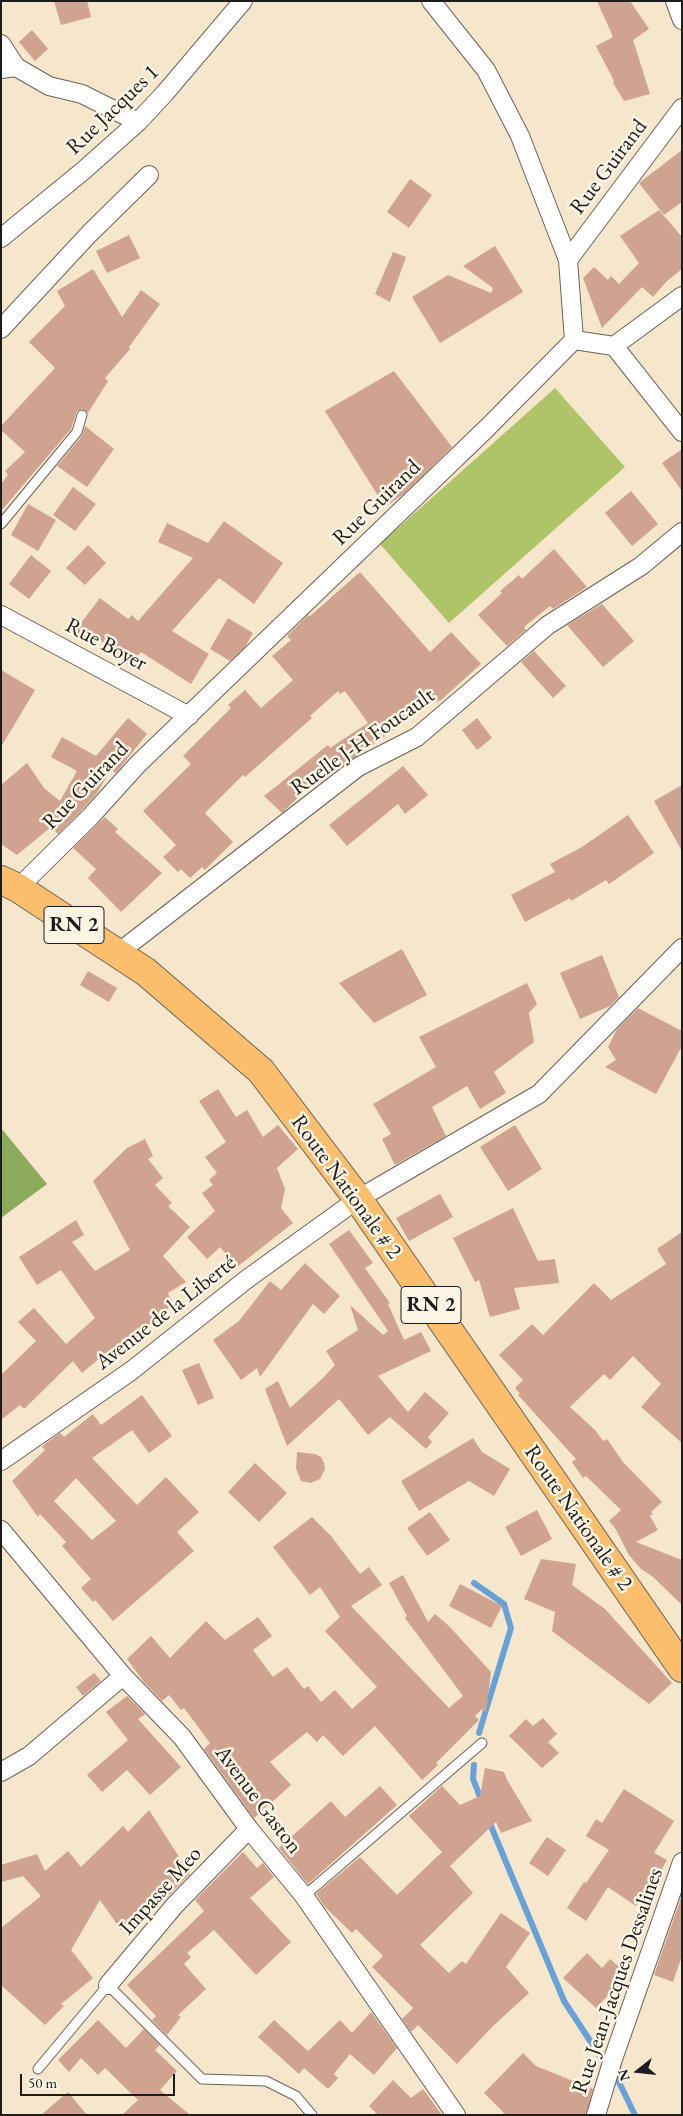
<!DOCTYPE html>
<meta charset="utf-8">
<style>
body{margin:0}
#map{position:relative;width:683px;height:2116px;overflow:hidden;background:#f5e6cc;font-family:"EB Garamond",serif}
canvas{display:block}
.frame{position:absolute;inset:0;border:2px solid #1c1c1c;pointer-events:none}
.north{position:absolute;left:613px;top:2046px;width:50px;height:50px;-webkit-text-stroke:4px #fcf5e5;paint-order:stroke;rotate:254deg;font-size:14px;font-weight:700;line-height:20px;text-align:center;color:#1c1c1c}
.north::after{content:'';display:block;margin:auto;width:18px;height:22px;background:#1c1c1c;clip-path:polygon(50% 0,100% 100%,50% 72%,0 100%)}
.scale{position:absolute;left:20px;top:2074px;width:155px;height:22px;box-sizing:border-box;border:2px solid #1c1c1c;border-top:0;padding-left:6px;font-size:15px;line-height:18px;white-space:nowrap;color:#1c1c1c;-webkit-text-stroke:4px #fcf5e5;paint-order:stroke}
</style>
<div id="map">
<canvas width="683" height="2116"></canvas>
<div class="frame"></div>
<div class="north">N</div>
<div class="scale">50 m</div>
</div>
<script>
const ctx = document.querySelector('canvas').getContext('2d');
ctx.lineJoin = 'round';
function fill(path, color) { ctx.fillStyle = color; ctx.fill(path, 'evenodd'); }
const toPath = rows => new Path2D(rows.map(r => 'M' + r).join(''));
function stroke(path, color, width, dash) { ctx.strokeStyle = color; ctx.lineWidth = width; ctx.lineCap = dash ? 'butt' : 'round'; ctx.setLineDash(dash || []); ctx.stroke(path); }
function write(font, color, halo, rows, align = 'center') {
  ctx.font = font + ' "EB Garamond",serif'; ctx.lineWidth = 5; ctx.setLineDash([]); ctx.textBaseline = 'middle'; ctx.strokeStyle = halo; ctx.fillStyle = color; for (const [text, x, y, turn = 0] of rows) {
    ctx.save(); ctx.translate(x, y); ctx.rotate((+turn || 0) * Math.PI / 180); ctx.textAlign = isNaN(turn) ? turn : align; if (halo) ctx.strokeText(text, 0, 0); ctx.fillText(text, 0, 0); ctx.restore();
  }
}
fill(toPath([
 [555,388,625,467,449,623,380,544]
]), '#afc468');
fill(toPath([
 [1,1128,47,1184,1,1218]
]), '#8baa5c');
stroke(toPath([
 [474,1583,504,1604,511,1628,479,1733],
 [474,1765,473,1779,482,1802],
 [488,1819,564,2001,600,2056],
 [615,2074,635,2115]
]), '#68a1d7', 6);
fill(toPath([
 [54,1,87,1,91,17,61,25],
 [597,1,630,1,649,29,633,40,650,94,624,101,613,83,614,81,596,46,613,37],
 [32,30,48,49,35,61,19,42],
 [682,150,682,202,664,215,639,183],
 [410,179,432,195,409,228,387,212],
 [659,210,682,237,682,269,667,281,653,297,642,287,602,328,583,278,594,267,608,280,611,276,619,284,639,263,620,236],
 [129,235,140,258,107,273,96,251],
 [495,246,523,292,440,343,412,297,448,275,491,293,493,288,463,266],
 [393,252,406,257,390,302,375,294],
 [93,269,122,317,141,290,160,304,129,347,130,349,105,378,108,381,88,413,83,409,77,411,71,429,1,511,1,484,8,475,5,471,25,452,1,430,1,426,55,368,29,342,65,306,57,291],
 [394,371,452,447,405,493,385,507,325,411],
 [85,426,114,449,87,487,57,466,82,436],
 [682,449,682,491,662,463],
 [73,487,96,504,75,531,53,515],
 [631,491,658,524,632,546,605,513],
 [28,504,56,520,38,551,11,535],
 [224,521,283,563,254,604,219,578,172,631,209,654,191,684,141,652,129,665,98,638,92,646,74,632,100,598,128,619,132,615,138,621,193,558,158,542,167,523,208,543],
 [88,545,106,563,85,585,66,568],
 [554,549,587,587,553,609,550,606,524,627,526,630,507,646,478,615,502,593,500,591,519,575,522,579],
 [31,555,51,571,29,599,9,584],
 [360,572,430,652,451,632,481,664,440,701,439,700,437,702,435,700,321,782,318,778,282,813,264,796,328,745,330,748,368,723,345,691,340,694,338,691,310,716,312,718,245,777,243,775,205,813,233,842,205,870,202,867,190,878,181,869,178,872,163,857,176,845,143,811,191,764,183,756,231,708,228,705,245,690,261,708,293,680,272,656,291,640,287,636,308,615,310,616],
 [602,604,634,641,603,667,567,625],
 [228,618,253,633,245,647,230,661,210,649],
 [534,651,566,686,553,698,521,662],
 [1,670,35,690,1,747],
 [128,718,147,734,116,773,111,770,97,793,82,810,58,834,51,827,17,855,1,844,1,785,27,763,44,788,60,801,77,771,51,757,62,737,96,756],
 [477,718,492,738,477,750,462,730],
 [403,766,428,795,405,814,398,804,347,846,329,825],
 [682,785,682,851,654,801],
 [628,815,654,853,609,884,606,880,571,901,570,898,525,922,511,895,555,872,550,864,582,847],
 [105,817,118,829,115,832,162,873,121,912,88,878,96,869,73,848],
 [402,949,427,995,374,1023,339,983],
 [602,955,619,997,610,1006,580,1019,560,973],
 [88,971,117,988,109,1002,80,985],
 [527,983,537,1004,529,1013,534,1042,494,1072,506,1093,480,1109,467,1086,432,1107,446,1136,395,1165,382,1139,391,1134,373,1104,436,1067,419,1037],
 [638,1008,682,1031,682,1046,656,1094,605,1067,616,1060,608,1047,617,1029],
 [218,1089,236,1117,247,1110,263,1137,278,1125,298,1149,277,1168,285,1189,281,1208,293,1223,237,1267,220,1247,207,1259,187,1237,215,1211,202,1193,213,1185,209,1180,217,1173,205,1157,226,1142,199,1101],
 [515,1125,542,1169,508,1191,480,1147],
 [145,1139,153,1156,148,1159,163,1178,155,1185,172,1203,168,1206,190,1227,163,1256,186,1282,168,1293,173,1304,122,1347,120,1344,112,1350,111,1349,82,1373,73,1361,24,1409,20,1405,1,1420,1,1375,36,1341,18,1322,34,1308,66,1344,95,1318,61,1270,37,1285,19,1257,76,1220,84,1235,72,1242,95,1271,130,1250,93,1181,127,1148],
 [440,1194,453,1217,409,1241,396,1218],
 [513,1208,538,1261,555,1259,559,1283,514,1288,520,1309,490,1317,479,1280,475,1282,453,1238],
 [349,1230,373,1263,365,1268,390,1303,388,1304,404,1340,421,1332,431,1351,378,1376,408,1412,425,1392,449,1413,428,1437,432,1442,426,1449,390,1417,368,1435,339,1399,287,1446,265,1389,278,1381,290,1408,322,1379,335,1365,326,1351,358,1330,350,1305,383,1335,388,1331,329,1244],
 [682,1232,682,1443,641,1407,661,1384,633,1356,610,1380,604,1374,570,1407,595,1430,603,1441,607,1439,623,1462,662,1502,651,1512,653,1514,650,1516,658,1530,636,1542,682,1560,682,1605,653,1577,641,1569,629,1555,615,1528,609,1521,621,1510,586,1476,583,1478,572,1462,576,1459,518,1395,520,1394,515,1388,523,1380,499,1355,532,1324,543,1335,594,1283,611,1300,666,1264,657,1249],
 [305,1263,340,1296,324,1314,313,1304,260,1377,257,1368,241,1380,213,1340,239,1321,270,1281,281,1290],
 [199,1363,214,1398,198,1405,182,1370],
 [142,1395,172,1436,149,1453,132,1430,92,1458,137,1505,166,1477,199,1512,177,1532,194,1551,113,1621,95,1600,93,1602,81,1588,91,1579,62,1546,66,1542,40,1514,38,1517,12,1481,45,1450,42,1447,45,1444,60,1433,64,1437,93,1414,101,1425],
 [76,1478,116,1521,92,1540,54,1501],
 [473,1438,482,1452,510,1469,494,1496,469,1481,419,1511,401,1481],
 [297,1452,315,1454,321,1457,324,1463,325,1469,320,1479,311,1483,301,1481,296,1468],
 [255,1463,287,1493,259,1522,228,1492],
 [537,1510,552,1539,521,1556,505,1527],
 [430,1512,450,1540,427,1556,407,1528],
 [312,1517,331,1536,360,1574,369,1567,382,1585,351,1606,449,1708,463,1696,405,1618,407,1616,389,1583,403,1575,428,1622,435,1614,449,1626,491,1672,486,1713,482,1709,475,1716,479,1720,436,1763,438,1765,422,1780,375,1726,343,1756,323,1735,317,1742,307,1732,270,1762,291,1785,254,1818,204,1749,210,1743,184,1708,181,1710,169,1695,162,1701,144,1682,127,1659,151,1636,170,1658,206,1621,225,1640,258,1617,272,1636,253,1650,273,1677,287,1667,304,1689,308,1686,321,1702,335,1690,352,1709,377,1687,325,1631,340,1617,320,1587,310,1595,273,1547],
 [541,1559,576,1564,572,1585,605,1609,672,1683,649,1704,552,1631,555,1612,524,1599],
 [460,1584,502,1606,491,1628,449,1606],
 [94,1673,101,1681,83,1696,76,1687],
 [127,1696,145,1714,138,1719,181,1767,150,1795,127,1770,102,1792,87,1775,128,1740,106,1712],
 [543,1718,557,1734,548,1742,559,1753,542,1768,509,1736,526,1719,533,1726],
 [485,1768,504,1772,507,1780,532,1821,501,1833,496,1822,450,1866,473,1893,420,1945,449,1973,462,1961,466,1964,501,1913,530,1933,506,1967,529,1993,492,2027,457,2064,418,2025,411,2032,402,2019,413,2008,372,1967,383,1956,356,1929,352,1933,325,1907,316,1894,360,1857,397,1895,442,1852,409,1816,442,1786,460,1805,480,1796],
 [380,1786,397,1805,308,1884,279,1848,331,1801,345,1817],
 [624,1789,674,1821,654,1853,667,1860,657,1877,636,1906,608,1887,586,1921,567,1908,584,1882,586,1883,609,1850,586,1836,596,1819,602,1823],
 [149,1810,190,1874,157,1907,155,1905,121,1930,100,1900,71,1950,93,1978,61,2004,64,2006,45,2025,1,1985,1,1928,41,1896,23,1876,1,1882,1,1865,37,1854,45,1871,68,1851,81,1867,123,1826,128,1832],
 [547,1837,566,1850,548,1876,529,1863],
 [243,1852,257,1868,263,1863,274,1877,250,1898,291,1942,256,1975,214,1930,187,1953,191,1957,184,1964,206,1989,178,2015,181,2017,167,2035,152,2020,156,2016,127,1985,204,1911,195,1900],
 [682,1895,682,1956,673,1982,654,1975],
 [587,1953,602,1968,610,1959,629,1975,617,1989,615,1988,596,2008,563,1978],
 [371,2012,397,2048,374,2075,350,2054,334,2074,338,2078,328,2089,304,2068,299,2074,258,2037,274,2020,308,2051,340,2020,352,2033],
 [98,2020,126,2048,144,2029,160,2045,155,2050,177,2071,160,2090,190,2115,122,2115,138,2100,105,2068,98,2075,81,2058,69,2072,58,2060],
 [523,2053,536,2066,593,2089,586,2115,506,2115,484,2093],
 [393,2080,411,2098,423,2089,442,2115,378,2115,369,2106],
 [68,2092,87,2115,41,2115]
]), '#cfa38f');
const service = toPath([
 [1,524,77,432,82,415],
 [304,1896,482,1743],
 [38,2069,108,1985,202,2079,266,2081,296,2096,312,2115]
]);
const minor = toPath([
 [431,1,486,70,520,136,568,260],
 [675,1,682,20],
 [1,44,16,67],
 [1,69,16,67,49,86,82,94,138,122],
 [1,238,83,171,138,122,165,93,243,1],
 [1,329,89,234,149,175],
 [574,340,614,346,682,432],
 [614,346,682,296],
 [1,615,189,716],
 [18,888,90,817,138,764,487,428,574,340,568,260,682,108],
 [118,953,358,767,417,737,548,625,641,566,682,532],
 [1,1461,131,1371,247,1279,358,1199,539,1094,682,948],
 [1,1530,123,1676,182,1737,249,1829,304,1896,456,2115],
 [1,1772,29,1756,123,1676],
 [108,1985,175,1905,249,1829],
 [596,2115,613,2059,682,1862]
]);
const primary = toPath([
 [1,880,18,888,146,972,261,1071,358,1199,682,1668]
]);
stroke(service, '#68635a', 11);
stroke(minor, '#68635a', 20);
stroke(primary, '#68635a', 30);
stroke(service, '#fff', 9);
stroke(minor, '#fff', 18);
stroke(primary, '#fabe6d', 28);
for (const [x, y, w] of [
 [74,925,60],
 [431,1305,60]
]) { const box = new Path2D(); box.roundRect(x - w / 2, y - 18.5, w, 37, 4); ctx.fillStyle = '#fcf5e5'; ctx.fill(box); stroke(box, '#1c1c1c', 1); }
write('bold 21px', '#1c1c1c', null, [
 ["RN 2",74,925],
 ["RN 2",431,1305]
]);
write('22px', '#1c1c1c', '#fcf5e5', [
 ["Rue Jacques 1",113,110,-44],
 ["Rue Guirand",609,167,-53],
 ["Rue Guirand",377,503,-44],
 ["Rue Boyer",106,645,28],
 ["Ruelle J-H Foucault",363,742,-35],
 ["Rue Guirand",86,786,-46],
 ["Route Nationale # 2",346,1187,54],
 ["Avenue de la Liberté",166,1313,-38],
 ["Route Nationale # 2",578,1518,55],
 ["Avenue Gaston",258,1800,53],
 ["Impasse Meo",161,1891,-48],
 ["Rue Jean-Jacques Dessalines",618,1981,-71]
]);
</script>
